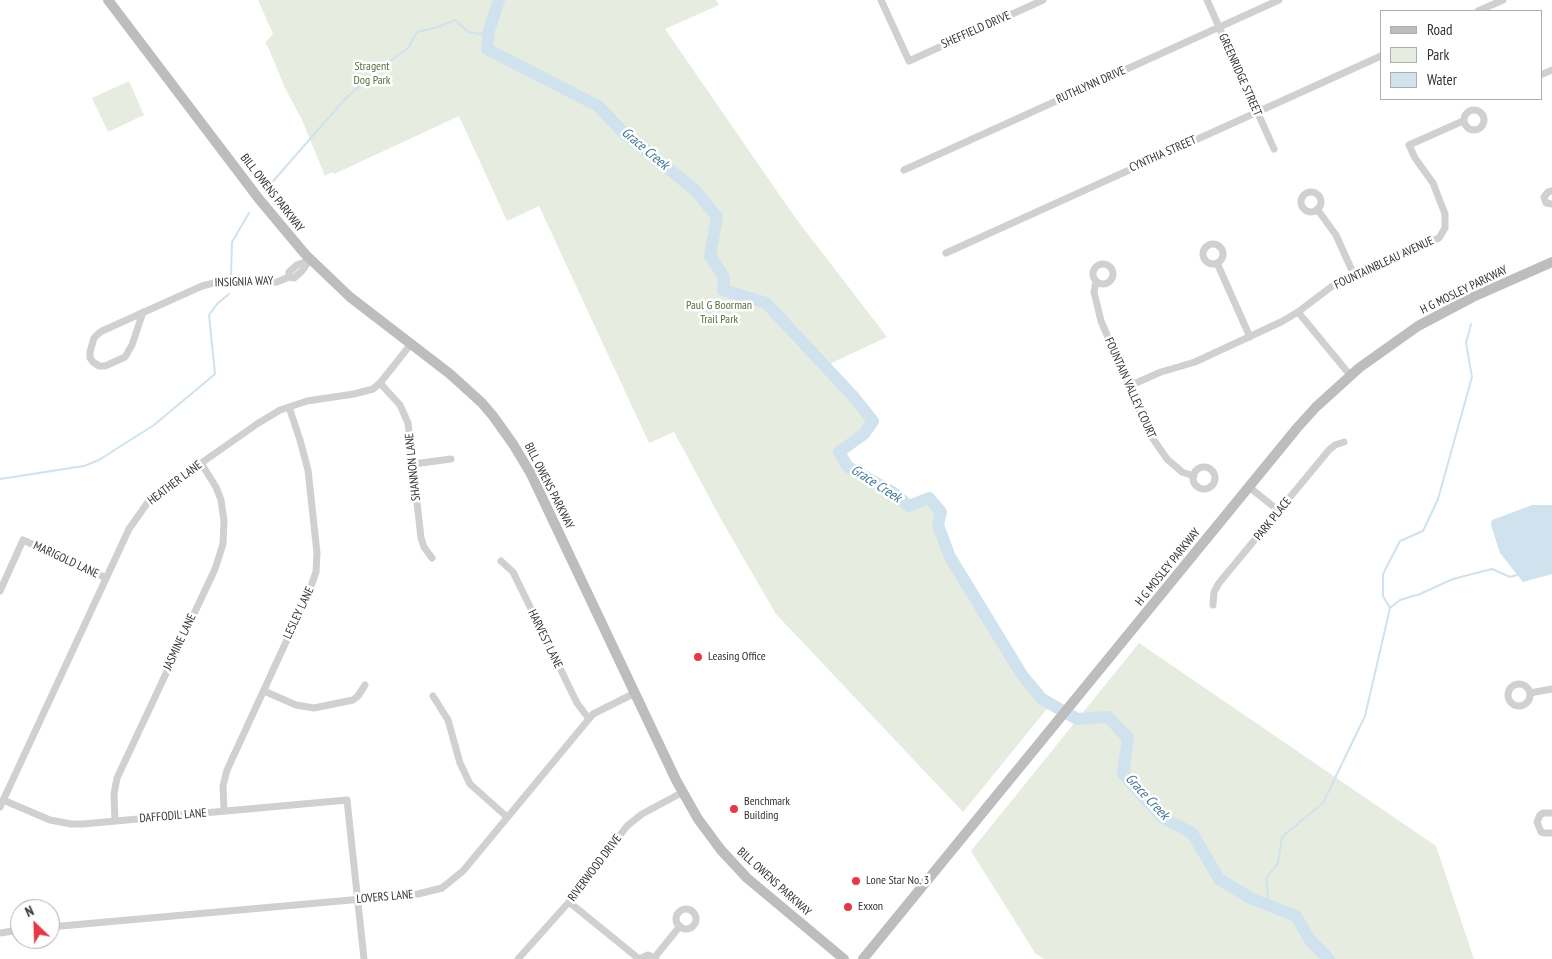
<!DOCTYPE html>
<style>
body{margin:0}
#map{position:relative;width:1552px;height:959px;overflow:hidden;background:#fff;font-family:"PT Sans Narrow",sans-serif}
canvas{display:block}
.legend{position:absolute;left:1380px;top:10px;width:162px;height:90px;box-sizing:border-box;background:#fff;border:1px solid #adadad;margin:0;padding:6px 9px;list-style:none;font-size:15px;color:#333}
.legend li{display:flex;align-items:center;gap:10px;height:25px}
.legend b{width:25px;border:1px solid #adadad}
.north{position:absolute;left:10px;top:899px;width:50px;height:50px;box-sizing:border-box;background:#fff;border:1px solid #adadad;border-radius:50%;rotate:336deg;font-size:14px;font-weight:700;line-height:20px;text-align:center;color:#333}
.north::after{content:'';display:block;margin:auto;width:18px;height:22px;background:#e63946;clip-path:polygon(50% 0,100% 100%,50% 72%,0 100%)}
</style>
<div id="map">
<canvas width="1552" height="959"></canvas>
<ul class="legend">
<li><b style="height:6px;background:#bdbdbd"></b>Road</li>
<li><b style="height:14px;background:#e6ecdf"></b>Park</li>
<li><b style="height:14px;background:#cfe2ee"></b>Water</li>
</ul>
<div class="north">N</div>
</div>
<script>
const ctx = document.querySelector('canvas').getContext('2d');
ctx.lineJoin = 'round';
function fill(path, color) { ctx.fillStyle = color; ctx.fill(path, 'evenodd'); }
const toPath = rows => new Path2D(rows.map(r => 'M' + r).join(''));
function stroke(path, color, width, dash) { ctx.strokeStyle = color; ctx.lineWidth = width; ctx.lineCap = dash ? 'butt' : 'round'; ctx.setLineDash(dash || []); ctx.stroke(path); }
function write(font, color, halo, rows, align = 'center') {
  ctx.font = font + ' "PT Sans Narrow",sans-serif'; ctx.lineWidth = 5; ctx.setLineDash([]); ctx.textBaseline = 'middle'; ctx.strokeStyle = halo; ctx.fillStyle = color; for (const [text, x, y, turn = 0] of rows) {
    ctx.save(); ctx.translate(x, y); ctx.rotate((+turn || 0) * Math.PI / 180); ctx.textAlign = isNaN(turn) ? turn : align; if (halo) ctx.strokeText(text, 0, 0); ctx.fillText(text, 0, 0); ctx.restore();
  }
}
fill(toPath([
 [258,0,716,0,719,5,665,29,794,216,887,337,825,366,852,395,873,421,864,434,839,452,848,467,892,492,909,505,929,498,941,512,938,525,950,557,1022,675,1042,699,1051,704,963,812,776,614,722,521,674,432,649,443,539,206,507,221,459,116,334,174,332,172,325,176,302,120,285,88,269,49,265,43,273,34],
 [129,81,144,115,108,132,92,98],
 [1139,643,1436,846,1474,959,1044,959,1035,953,971,851]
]), '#e6ecdf');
fill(toPath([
 [1532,505,1552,505,1552,574,1523,582,1500,553,1491,525,1492,520]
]), '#cfe2ee');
stroke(toPath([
 [268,187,345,99,376,71,408,48,417,32,438,27,455,20,468,32,482,34,488,42],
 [231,275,232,242,249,213],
 [0,479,84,466,99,460,154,425,215,374,209,315,217,304,229,294],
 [1390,608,1400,600,1420,594,1453,579,1492,569,1510,577,1517,575],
 [1269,906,1266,878,1278,863,1282,837,1323,803,1365,716,1390,608,1383,596,1383,574,1400,541,1423,531,1438,499,1472,377,1466,343,1471,324]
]), '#cfe2ee', 2);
stroke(toPath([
 [499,0,489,30,487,49,598,106,623,132,695,190,717,217,710,256,724,277,723,290,766,303,852,395,873,421,864,434,839,452,848,467,892,492,909,506,929,498,941,512,938,525,950,557,1022,675,1042,699,1077,719,1108,717,1128,738,1123,774,1163,818,1192,833,1219,879,1252,899,1296,916,1310,940,1329,959]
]), '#cfe2ee', 12);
stroke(toPath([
 [881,0,909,61,1043,0],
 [1207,0,1274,149],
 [1478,11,1503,0],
 [1543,74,1552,70],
 '1464 120a10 10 0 1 1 20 0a10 10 0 1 1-20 0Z',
 [904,170,1279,0],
 [1552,191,1548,192,1544,197,1546,203,1552,204],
 '1301 202a10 10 0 1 1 20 0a10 10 0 1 1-20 0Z',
 [1317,209,1336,235,1354,275],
 '1203 254a10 10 0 1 1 20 0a10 10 0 1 1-20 0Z',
 [946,253,1381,56],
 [310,260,302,271,294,278,289,277,289,272,297,265,310,260],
 [1217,263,1250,337],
 '1093 274a10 10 0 1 1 20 0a10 10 0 1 1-20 0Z',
 [1096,282,1094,292,1101,321,1149,433,1167,459,1182,472,1194,476],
 [143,312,132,345,125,357,105,366,99,366,93,362,90,358,90,352,94,338,99,333,102,331,202,286,214,283,277,282,289,277],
 [1298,312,1350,375],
 [380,383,400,405,408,423,421,538,424,547,432,558],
 [1129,386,1161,372,1195,362,1281,322,1298,312,1331,287,1344,280,1439,238,1445,228,1445,214,1433,183,1415,158,1409,145,1463,121],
 [413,464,451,459],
 '1193 478a11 11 0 1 1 22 0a11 11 0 1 1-22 0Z',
 [1249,487,1279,511],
 [501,561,513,572,577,703,589,719],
 [0,591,23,540,106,578],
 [1213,605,1214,592,1219,583,1329,450,1335,445,1344,442],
 '1508 695a11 11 0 1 1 22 0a11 11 0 1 1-22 0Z',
 [264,691,296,705,314,708,353,700,358,696,365,685],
 [1530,693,1552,689],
 [433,696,448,720,460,763,470,784,507,817],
 [3,800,50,820,71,824,83,824,347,800,364,959],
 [0,807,129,529,148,502,157,494,257,424,280,410,307,401,354,394,373,389,380,383,411,344],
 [224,811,223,786,227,770,309,592,316,572,317,553,308,470,300,440,289,407],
 [1552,813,1543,813,1540,815,1537,822,1541,832,1545,833,1552,833],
 [115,821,114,794,117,778,215,569,223,544,224,521,221,500,216,487,201,463],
 [569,902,639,959],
 '676 919a10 10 0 1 1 20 0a10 10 0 1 1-20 0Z',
 [50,927,418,894,442,888,463,871,593,714,635,693],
 [0,933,20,930],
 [655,957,680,926],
 [518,959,569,902,627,826,642,814,683,792],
 [639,959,648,955,656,959]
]), '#d0d0d0', 7);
stroke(toPath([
 [108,0,259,199,305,254,350,297,450,374,482,403,493,416,513,444,531,474,676,780,698,819,721,850,747,878,844,959],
 [863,959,1297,428,1316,407,1359,368,1418,326,1473,297,1552,262]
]), '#bdbdbd', 10);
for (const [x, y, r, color] of [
 [698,657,5,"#e63946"],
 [734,809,5,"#e63946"],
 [856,881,5,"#e63946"],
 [848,907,5,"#e63946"]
]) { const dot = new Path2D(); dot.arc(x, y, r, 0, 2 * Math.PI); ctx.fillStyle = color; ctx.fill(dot); stroke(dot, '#fff', 2); }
write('12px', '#333', '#fff', [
 ["SHEFFIELD DRIVE",976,30,-24],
 ["GREENRIDGE STREET",1240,75,66],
 ["RUTHLYNN DRIVE",1091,85,-24],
 ["CYNTHIA STREET",1163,154,-24],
 ["BILL OWENS PARKWAY",272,193,52],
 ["FOUNTAINBLEAU AVENUE",1384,263,-25],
 ["INSIGNIA WAY",244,282,-2],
 ["H G MOSLEY PARKWAY",1464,290,-26],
 ["FOUNTAIN VALLEY COURT",1130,388,66],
 ["SHANNON LANE",413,467,-96],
 ["HEATHER LANE",175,483,-37],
 ["BILL OWENS PARKWAY",549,486,63],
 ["PARK PLACE",1273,519,-51],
 ["MARIGOLD LANE",66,560,25],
 ["H G MOSLEY PARKWAY",1168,567,-51],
 ["LESLEY LANE",299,613,-65],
 ["HARVEST LANE",545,639,64],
 ["JASMINE LANE",180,642,-65],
 ["DAFFODIL LANE",173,816,-5],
 ["RIVERWOOD DRIVE",595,868,-53],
 ["BILL OWENS PARKWAY",774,882,42],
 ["LOVERS LANE",385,897,-5]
]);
write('12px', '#56703f', '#fff', [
 ["Stragent",372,67],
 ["Dog Park",372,81],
 ["Paul G Boorman",719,306],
 ["Trail Park",719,320]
]);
write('12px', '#333', '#fff', [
 ["Leasing Office",708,657],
 ["Benchmark",744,802],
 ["Building",744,816],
 ["Lone Star No. 3",866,881],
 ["Exxon",858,907]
], 'left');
write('italic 14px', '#3f7597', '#fff', [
 ["Grace Creek",645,149,40],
 ["Grace Creek",876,484,33],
 ["Grace Creek",1147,797,47]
]);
</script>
